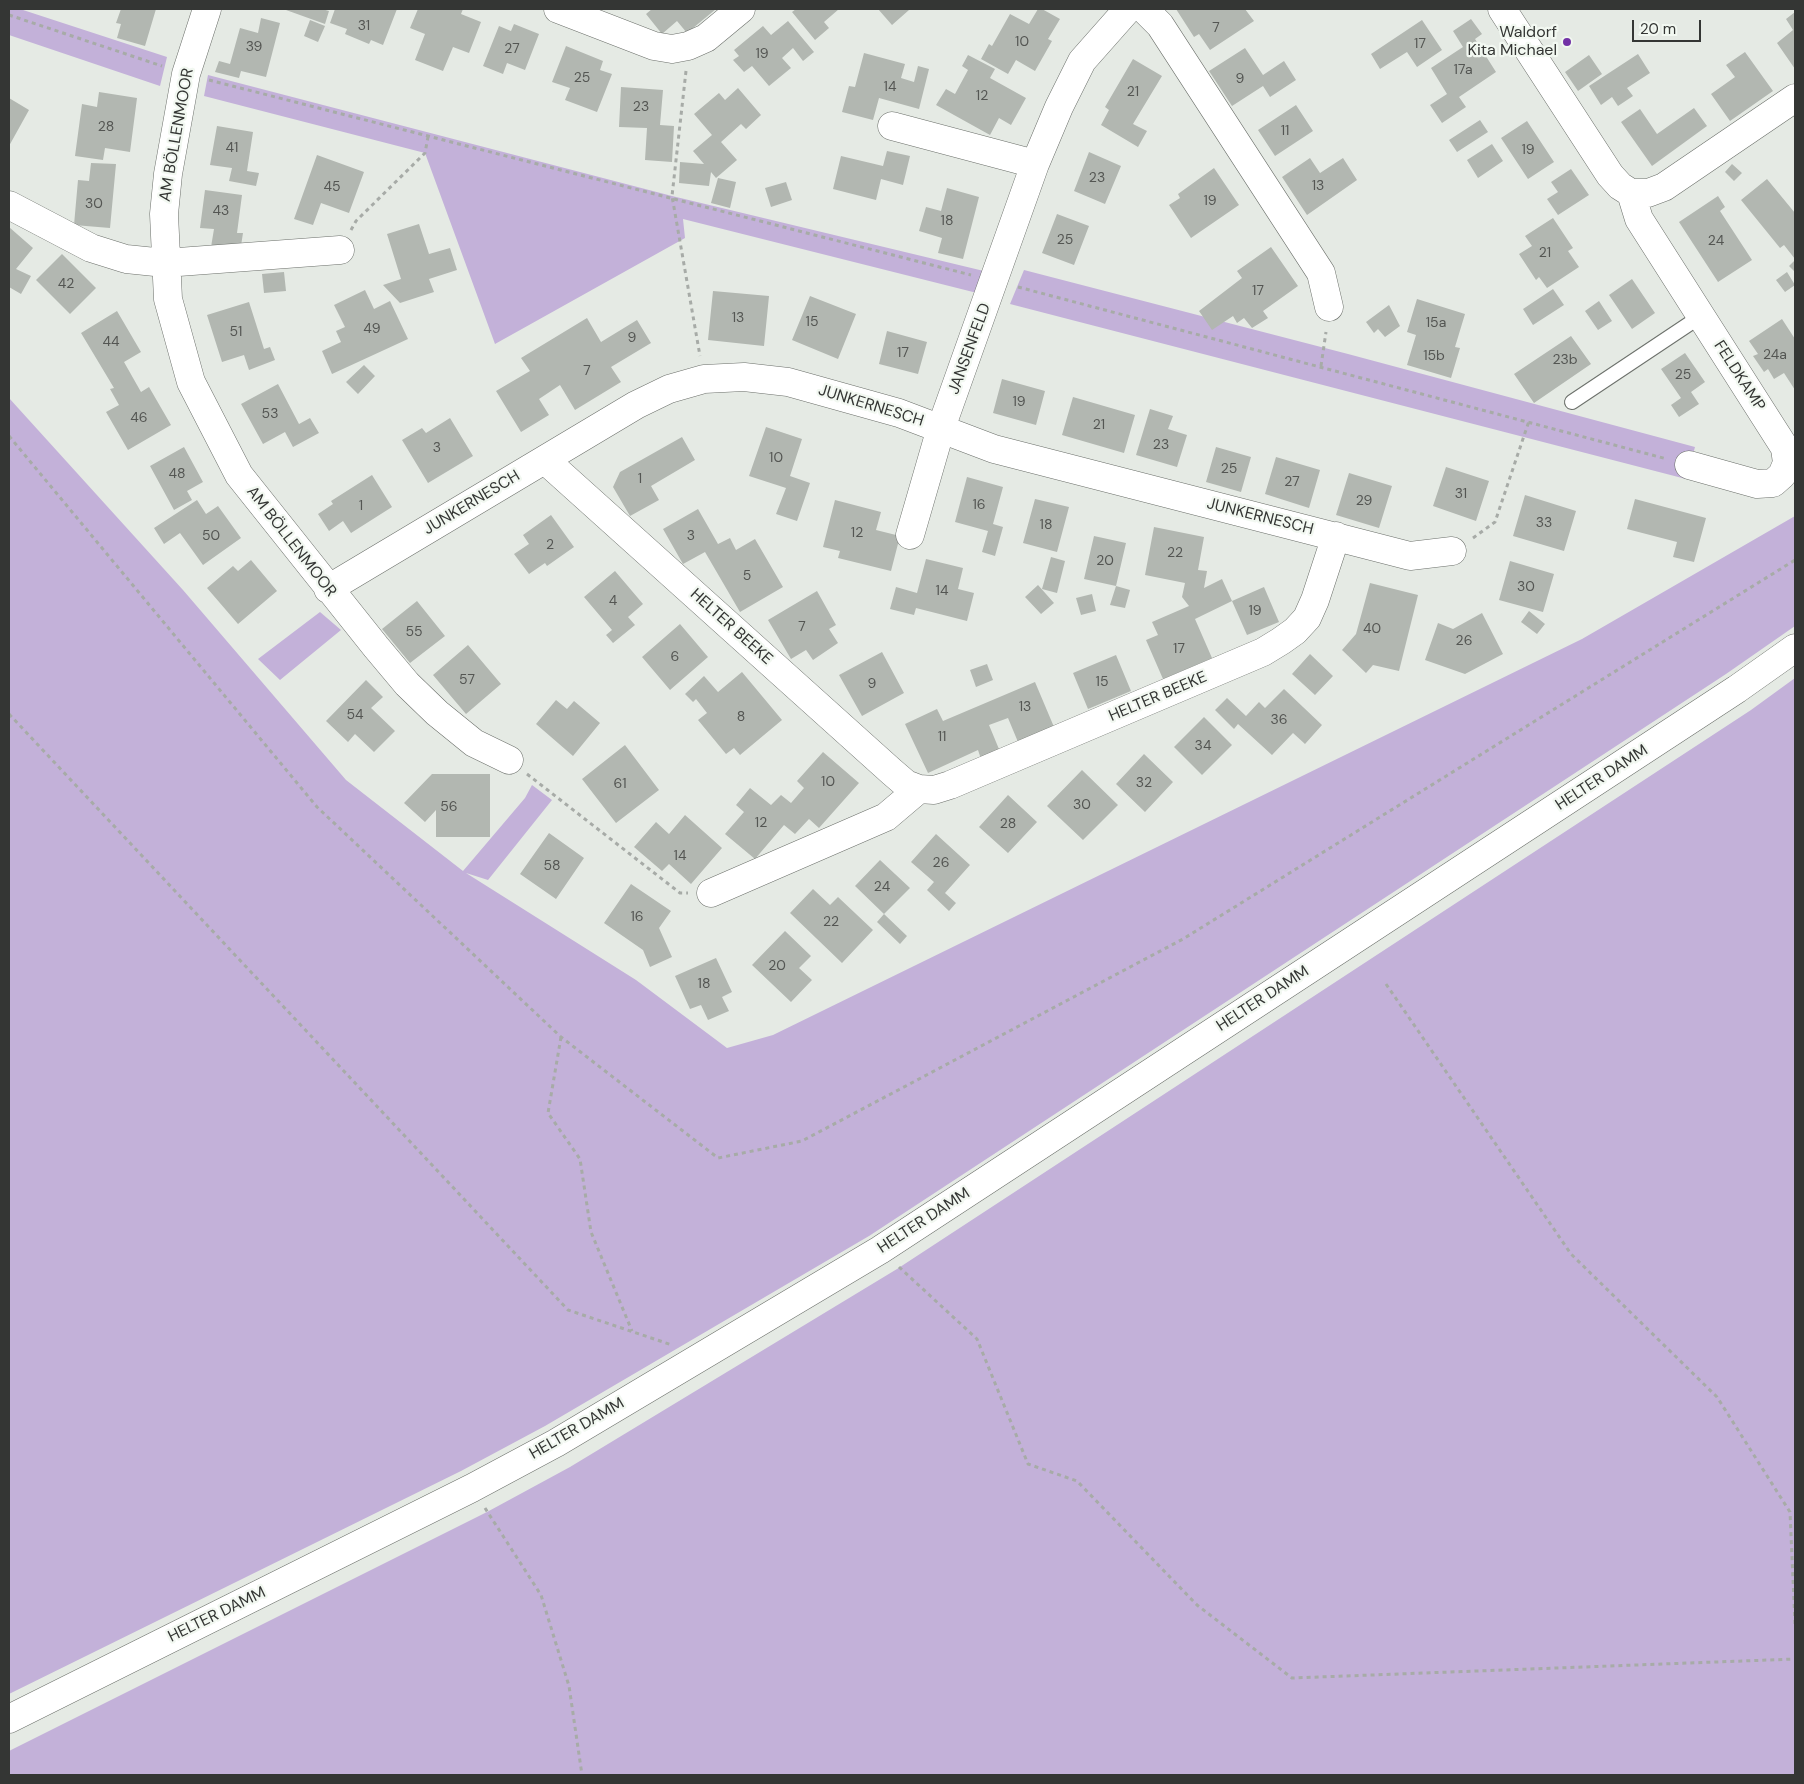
<!DOCTYPE html>
<meta charset="utf-8">
<style>
body{margin:0}
#map{position:relative;width:1804px;height:1784px;overflow:hidden;background:#e5eae4;font-family:"DM Sans",sans-serif}
canvas{display:block}
.frame{position:absolute;inset:0;border:10px solid #343634;pointer-events:none}
.scale{position:absolute;left:1632px;top:20px;width:69px;height:22px;box-sizing:border-box;border:2px solid #343634;border-top:0;padding-left:6px;font-size:15px;line-height:18px;white-space:nowrap;color:#343634;-webkit-text-stroke:4px #f2f8f1;paint-order:stroke}
</style>
<div id="map">
<canvas width="1804" height="1784"></canvas>
<div class="frame"></div>
<div class="scale">20 m</div>
</div>
<script>
const ctx = document.querySelector('canvas').getContext('2d');
ctx.lineJoin = 'round';
function fill(path, color) { ctx.fillStyle = color; ctx.fill(path, 'evenodd'); }
const toPath = rows => new Path2D(rows.map(r => 'M' + r).join(''));
function stroke(path, color, width, dash) { ctx.strokeStyle = color; ctx.lineWidth = width; ctx.lineCap = dash ? 'butt' : 'round'; ctx.setLineDash(dash || []); ctx.stroke(path); }
function write(font, color, halo, rows, align = 'center') {
  ctx.font = font + ' "DM Sans",sans-serif'; ctx.lineWidth = 4.5; ctx.setLineDash([]); ctx.textBaseline = 'middle'; ctx.strokeStyle = halo; ctx.fillStyle = color; for (const [text, x, y, turn = 0] of rows) {
    ctx.save(); ctx.translate(x, y); ctx.rotate((+turn || 0) * Math.PI / 180); ctx.textAlign = isNaN(turn) ? turn : align; if (halo) ctx.strokeText(text, 0, 0); ctx.fillText(text, 0, 0); ctx.restore();
  }
}
fill(toPath([
 [9,9,20,9,167,57,160,86,9,35],
 [208,75,672,196,988,272,981,294,683,219,685,238,495,344,425,153,204,96],
 [1024,270,1348,354,1695,447,1686,479,1010,304],
 [9,398,183,590,346,780,463,871,525,798,532,785,552,800,488,880,466,873,636,980,727,1048,773,1035,1582,639,1795,516,1795,626,1726,674,869,1236,545,1426,461,1471,9,1694],
 [320,612,341,630,280,680,258,659],
 [1795,678,1795,1775,9,1775,9,1751,487,1512,570,1467,897,1269,1751,710]
]), '#c3b1d9');
fill(toPath([
 [121,9,156,9,145,46,117,38,121,24,116,23],
 [286,9,322,9,329,11,325,24,286,10],
 [335,9,397,9,383,45,371,40,369,44,345,34,347,29,330,23],
 [418,9,463,9,461,14,481,22,469,53,453,47,443,71,415,60,425,34,410,28],
 [652,9,716,9,687,33,677,21,662,34,646,14],
 [796,9,839,9,824,22,829,28,815,40,792,12],
 [878,9,907,9,909,10,892,25],
 [1038,9,1042,9,1060,19,1048,39,1052,41,1035,71,1016,60,1008,74,981,59,989,44,992,46,1010,14,1029,24],
 [1176,9,1245,9,1254,21,1210,50,1199,34,1194,37],
 [1795,12,1795,69,1777,43,1793,30,1786,19],
 [261,18,280,23,266,77,241,71,239,78,215,72,219,61,230,64,240,28,258,33],
 [1471,19,1482,34,1475,39,1496,72,1459,97,1466,107,1442,123,1430,105,1447,94,1431,68,1463,47,1453,31],
 [310,20,325,26,318,42,304,36],
 [1422,20,1442,50,1417,67,1407,52,1380,69,1371,54],
 [788,21,814,52,803,61,793,48,782,58,791,68,769,86,752,66,744,72,733,60,739,56,734,50,763,26,771,35],
 [514,24,539,34,525,70,507,63,503,74,483,66,499,26,511,31],
 [566,46,603,61,600,70,612,74,597,112,565,100,570,88,552,82],
 [1245,48,1263,75,1284,61,1296,80,1270,97,1263,86,1232,106,1209,71],
 [1745,52,1773,91,1730,121,1711,94,1735,77,1726,65],
 [864,53,905,64,901,78,914,82,918,66,929,69,919,109,879,98,873,120,842,112,849,86,855,87],
 [1638,54,1650,73,1627,88,1633,96,1618,106,1612,97,1601,105,1589,86],
 [968,55,995,69,990,78,1026,98,1011,125,999,118,990,135,936,105,946,89,955,94,968,70,962,66],
 [1589,55,1602,74,1578,91,1565,72],
 [1133,59,1162,76,1133,124,1147,131,1138,147,1101,125,1109,110,1105,107],
 [621,87,663,90,660,125,674,126,672,162,645,160,647,128,619,127],
 [738,88,761,115,746,129,741,124,721,142,737,160,716,178,711,172,709,186,679,183,680,162,704,164,693,151,712,135,694,114,719,93,725,100],
 [99,92,137,98,130,152,105,148,103,160,75,156,82,104,97,107],
 [9,98,29,110,9,146],
 [1296,105,1313,131,1275,156,1258,130],
 [1694,108,1707,126,1652,166,1621,122,1640,109,1657,134],
 [1480,120,1488,132,1457,152,1449,140],
 [1527,121,1554,162,1528,179,1501,138],
 [217,126,253,132,247,171,259,173,256,186,229,181,232,168,210,165],
 [1492,144,1503,161,1478,178,1467,160],
 [887,151,910,156,903,185,881,179,876,200,833,189,841,156,883,166],
 [1089,152,1121,166,1105,204,1074,191],
 [317,155,364,172,349,213,321,203,313,225,294,219],
 [1310,158,1320,173,1343,158,1357,180,1307,215,1282,177],
 [91,163,116,164,110,228,74,225,78,180,89,181],
 [1732,164,1742,173,1734,181,1725,172],
 [1214,168,1239,205,1191,238,1169,205,1180,198,1178,194],
 [1571,169,1589,195,1558,215,1547,199,1558,192,1551,182],
 [718,178,736,182,730,208,711,203],
 [1767,179,1795,213,1795,259,1784,245,1780,248,1741,200],
 [786,182,792,200,771,207,765,188],
 [947,188,979,197,963,259,938,253,942,238,919,231,926,207,941,211],
 [205,190,242,195,237,233,243,233,240,252,211,247,214,229,200,228],
 [1718,196,1725,207,1720,211,1752,260,1718,282,1679,222],
 [1057,214,1089,226,1074,265,1042,253],
 [1553,218,1573,248,1568,251,1579,267,1547,288,1539,277,1536,280,1519,254,1532,246,1525,236],
 [419,224,429,254,450,248,457,270,429,279,434,292,400,303,383,285,401,279,387,234],
 [9,227,33,248,16,269,31,276,21,294,9,287],
 [1271,247,1298,286,1263,311,1268,318,1252,328,1244,318,1237,323,1233,316,1212,330,1199,311,1242,278,1237,271],
 [62,254,96,288,70,314,36,280],
 [1795,260,1795,269,1794,271,1789,266],
 [284,272,286,291,264,293,262,274],
 [1787,272,1795,285,1785,292,1776,280],
 [1632,279,1655,313,1632,329,1609,295],
 [1553,289,1564,305,1533,325,1523,309],
 [365,290,374,309,390,301,408,339,332,374,322,351,341,342,336,331,345,327,334,305],
 [713,291,769,296,764,346,708,340],
 [810,296,856,314,838,359,792,340],
 [1417,299,1465,314,1455,347,1460,348,1451,378,1407,365,1416,335,1407,332],
 [1599,301,1612,321,1598,330,1585,311],
 [249,302,264,349,270,347,275,360,249,370,244,355,222,362,207,315],
 [1389,305,1400,326,1385,337,1378,329,1374,333,1366,322],
 [117,311,141,352,124,362,141,392,149,387,171,425,128,450,106,412,119,405,110,389,114,388,81,333],
 [587,318,601,342,637,320,651,343,611,367,621,382,575,410,560,385,539,399,549,415,521,432,496,391,530,371,521,358],
 [1782,319,1795,339,1795,390,1784,373,1774,379,1768,369,1764,372,1753,356,1758,354,1749,341],
 [887,331,927,342,918,374,879,364],
 [1571,336,1591,364,1534,403,1514,374],
 [1685,353,1705,382,1691,392,1699,404,1679,417,1671,405,1681,398,1661,369],
 [364,365,375,376,358,394,346,382],
 [1002,379,1045,391,1036,425,993,413],
 [278,384,299,424,310,418,319,433,293,447,285,432,263,444,241,404],
 [1073,397,1135,415,1124,453,1062,435],
 [1150,409,1173,416,1168,429,1187,435,1177,467,1136,455],
 [450,418,473,456,428,483,402,440,422,428,426,433],
 [766,427,802,439,790,476,810,483,797,521,776,514,786,488,749,476],
 [682,437,695,460,651,486,659,500,630,516,613,487,620,472],
 [184,447,203,482,187,491,192,500,174,510,150,466],
 [1216,447,1251,457,1241,492,1206,482],
 [1276,457,1320,470,1309,508,1265,494],
 [1446,467,1489,481,1476,521,1433,506],
 [1349,473,1392,486,1379,528,1336,515],
 [372,475,392,507,351,533,343,521,329,531,318,514,333,504,331,501],
 [967,477,1003,487,993,524,1003,527,995,556,982,552,988,531,955,522],
 [1525,495,1576,511,1564,551,1513,536],
 [1035,499,1069,507,1057,552,1023,543],
 [1635,499,1706,518,1694,562,1673,557,1677,542,1627,529],
 [197,500,206,514,218,506,241,538,203,565,180,533,164,544,154,528],
 [835,500,881,512,876,530,900,536,891,571,838,558,840,551,823,547],
 [698,509,718,544,730,538,736,550,755,539,783,587,740,612,705,552,683,564,663,529],
 [551,515,574,547,547,566,545,563,529,574,514,554,529,544,523,535],
 [1154,527,1204,537,1198,570,1207,571,1204,588,1222,579,1232,601,1195,619,1212,658,1163,679,1146,640,1158,635,1152,622,1189,606,1182,597,1185,583,1145,575],
 [1094,536,1126,543,1116,586,1084,579],
 [1051,557,1065,561,1057,593,1042,589],
 [926,559,963,568,958,589,974,593,967,621,916,608,914,615,890,609,896,587,917,593],
 [251,560,277,591,238,624,207,588,233,566,238,571],
 [1510,561,1554,574,1543,612,1499,600],
 [615,571,643,604,628,617,635,625,613,643,606,635,612,630,584,597],
 [1370,583,1418,595,1399,671,1373,665,1366,673,1342,650,1356,634],
 [1038,585,1054,603,1041,614,1025,597],
 [1116,586,1130,590,1125,608,1110,605],
 [1264,587,1279,622,1247,635,1232,601],
 [817,591,836,625,829,629,838,643,813,660,806,650,791,659,768,620],
 [1092,594,1096,611,1081,615,1076,598],
 [417,601,445,636,410,663,382,629],
 [1529,611,1545,624,1537,634,1521,622],
 [1482,613,1503,654,1465,674,1425,660,1438,623,1453,629],
 [680,624,708,657,670,690,642,657],
 [468,645,501,684,466,714,433,675],
 [882,652,904,693,862,716,839,675],
 [1310,654,1333,676,1315,695,1292,674],
 [1116,655,1131,691,1088,709,1073,673],
 [987,664,993,680,976,687,970,670],
 [742,672,782,720,740,755,734,748,726,754,698,720,707,713,696,699,693,702,685,694,704,676,718,692],
 [366,680,383,697,371,708,395,731,374,752,355,734,348,742,326,721],
 [1035,682,1054,727,1018,742,1008,718,989,725,1001,754,982,762,978,750,928,773,905,724,937,709,943,721],
 [1284,689,1322,725,1305,744,1293,733,1272,755,1238,724,1234,729,1215,710,1227,698,1246,716,1259,702,1265,708],
 [556,700,567,709,574,701,600,723,573,756,536,724],
 [1204,717,1232,745,1202,775,1174,747],
 [625,745,659,790,616,823,582,779],
 [823,752,859,783,819,828,809,819,795,834,784,825,755,859,725,834,744,812,736,805,750,788,771,805,781,795,791,803,804,788,797,781],
 [1144,754,1173,782,1145,812,1116,784],
 [1082,770,1118,805,1083,840,1047,806],
 [432,774,490,774,490,837,436,837,436,810,425,822,404,803],
 [1008,795,1037,822,1008,853,979,827],
 [685,815,722,848,691,884,669,864,662,871,634,847,656,822,669,834],
 [549,833,584,858,556,899,520,874],
 [936,834,970,865,945,893,956,903,949,911,927,890,934,882,911,862],
 [880,860,910,888,884,914,855,886],
 [631,884,671,911,659,928,672,957,650,967,643,950,604,923],
 [813,889,830,905,838,897,873,930,842,963,790,913],
 [884,914,907,936,900,944,877,922],
 [785,931,811,956,799,968,812,980,791,1002,752,965],
 [716,958,732,992,722,997,729,1011,708,1020,701,1005,690,1009,675,976]
]), '#b2b7b1');
const lane = toPath([
 [1572,402,1701,316]
]);
const street = toPath([
 [207,9,186,74,168,174,164,214,168,299,191,382,239,475,376,647,407,684,437,713,474,743,509,760],
 [558,9,654,46,672,49,688,46,706,38,741,9],
 [1144,9,1160,25,1321,273,1329,307],
 [1502,9,1610,175,1620,186,1631,193,1648,193,1664,187,1795,98],
 [892,126,1035,164],
 [1631,193,1639,219,1785,448,1787,463,1782,475,1773,483,1757,484,1689,465],
 [9,205,91,248,126,259,165,263,340,250],
 [545,460,892,772,906,784,919,789,934,790,950,785,1263,652,1281,641,1295,631,1307,618,1315,600,1336,536],
 [910,535,941,428,1035,164,1059,107,1082,61,1128,9],
 [328,589,636,405,669,389,704,379,744,377,788,382,899,413,994,449,1410,556,1452,551],
 [711,893,886,817,919,789]
]);
const secondary = toPath([
 [9,1719,472,1488,556,1443,880,1250,1737,689,1795,648]
]);
stroke(lane, '#6b6f6a', 16);
stroke(street, '#6b6f6a', 29);
stroke(secondary, '#6b6f6a', 29);
stroke(toPath([
 [9,15,162,66],
 [686,71,672,196,700,356],
 [209,80,971,275],
 [351,230,356,221,425,153,428,137],
 [1018,287,1667,459],
 [1321,366,1326,332],
 [9,436,317,807,561,1037,718,1158,802,1141,1183,939,1795,560],
 [1473,538,1495,522,1529,421],
 [9,714,568,1310,672,1345],
 [527,774,680,893,688,893],
 [1386,984,1571,1254,1717,1397,1790,1512,1795,1624],
 [561,1037,548,1113,580,1159,591,1232,632,1331],
 [899,1267,977,1339,1028,1464,1077,1481,1197,1605,1292,1678,1795,1659],
 [485,1508,541,1595,569,1686,582,1775]
]), '#a7aba7', 3, [4, 4]);
stroke(lane, '#fff', 14);
stroke(street, '#fff', 28);
stroke(secondary, '#fff', 28);
for (const [x, y, r, color] of [
 [1567,42,5,"#7231a6"]
]) { const dot = new Path2D(); dot.arc(x, y, r, 0, 2 * Math.PI); ctx.fillStyle = color; ctx.fill(dot); stroke(dot, '#f2f8f1', 2); }
write('14px', '#545653', null, [
 ["31",364,26],
 ["7",1216,28],
 ["10",1022,42],
 ["17",1420,44],
 ["39",254,47],
 ["27",512,49],
 ["19",762,54],
 ["17a",1463,70],
 ["25",582,78],
 ["9",1240,79],
 ["14",890,87],
 ["21",1133,92],
 ["12",982,96],
 ["23",641,107],
 ["28",106,127],
 ["11",1285,131],
 ["41",232,148],
 ["19",1528,150],
 ["23",1097,178],
 ["13",1318,186],
 ["45",332,187],
 ["19",1210,201],
 ["30",94,204],
 ["43",221,211],
 ["18",947,221],
 ["25",1065,240],
 ["24",1716,241],
 ["21",1545,253],
 ["42",66,284],
 ["17",1258,291],
 ["13",738,318],
 ["15",812,322],
 ["15a",1436,323],
 ["49",372,329],
 ["51",236,332],
 ["9",632,338],
 ["44",111,342],
 ["17",903,353],
 ["24a",1775,355],
 ["15b",1434,356],
 ["23b",1565,360],
 ["7",587,371],
 ["25",1683,375],
 ["19",1019,402],
 ["53",270,414],
 ["46",139,418],
 ["21",1099,425],
 ["23",1161,445],
 ["3",437,448],
 ["10",776,458],
 ["25",1229,469],
 ["48",177,474],
 ["1",640,479],
 ["27",1292,482],
 ["31",1461,494],
 ["29",1364,501],
 ["16",979,505],
 ["1",361,506],
 ["33",1544,523],
 ["18",1046,525],
 ["12",857,533],
 ["50",211,536],
 ["3",691,536],
 ["2",550,545],
 ["22",1175,553],
 ["20",1105,561],
 ["5",747,576],
 ["30",1526,587],
 ["14",942,591],
 ["4",613,601],
 ["19",1255,611],
 ["7",802,627],
 ["40",1372,629],
 ["55",414,632],
 ["26",1464,641],
 ["17",1179,649],
 ["6",675,657],
 ["57",467,680],
 ["15",1102,682],
 ["9",872,684],
 ["13",1025,707],
 ["54",355,715],
 ["8",741,717],
 ["36",1279,720],
 ["11",942,737],
 ["34",1203,746],
 ["10",828,782],
 ["32",1144,783],
 ["61",620,784],
 ["30",1082,805],
 ["56",449,807],
 ["12",761,823],
 ["28",1008,824],
 ["14",680,856],
 ["26",941,863],
 ["58",552,866],
 ["24",882,887],
 ["16",637,917],
 ["22",831,922],
 ["20",777,966],
 ["18",704,984]
]);
write('16px', '#343634', '#f2f8f1', [
 ["Waldorf",1557,33],
 ["Kita Michael",1557,51]
], 'right');
write('16px', '#343634', '#f2f8f1', [
 ["AM BÖLLENMOOR",177,135,-80],
 ["JANSENFELD",970,349,-70],
 ["FELDKAMP",1739,376,57],
 ["JUNKERNESCH",871,406,17],
 ["JUNKERNESCH",472,503,-31],
 ["JUNKERNESCH",1260,517,14],
 ["AM BÖLLENMOOR",291,542,52],
 ["HELTER BEEKE",731,627,42],
 ["HELTER BEEKE",1158,697,-23],
 ["HELTER DAMM",1602,778,-33],
 ["HELTER DAMM",1263,999,-33],
 ["HELTER DAMM",924,1221,-33],
 ["HELTER DAMM",577,1429,-30],
 ["HELTER DAMM",217,1615,-26]
]);
</script>
